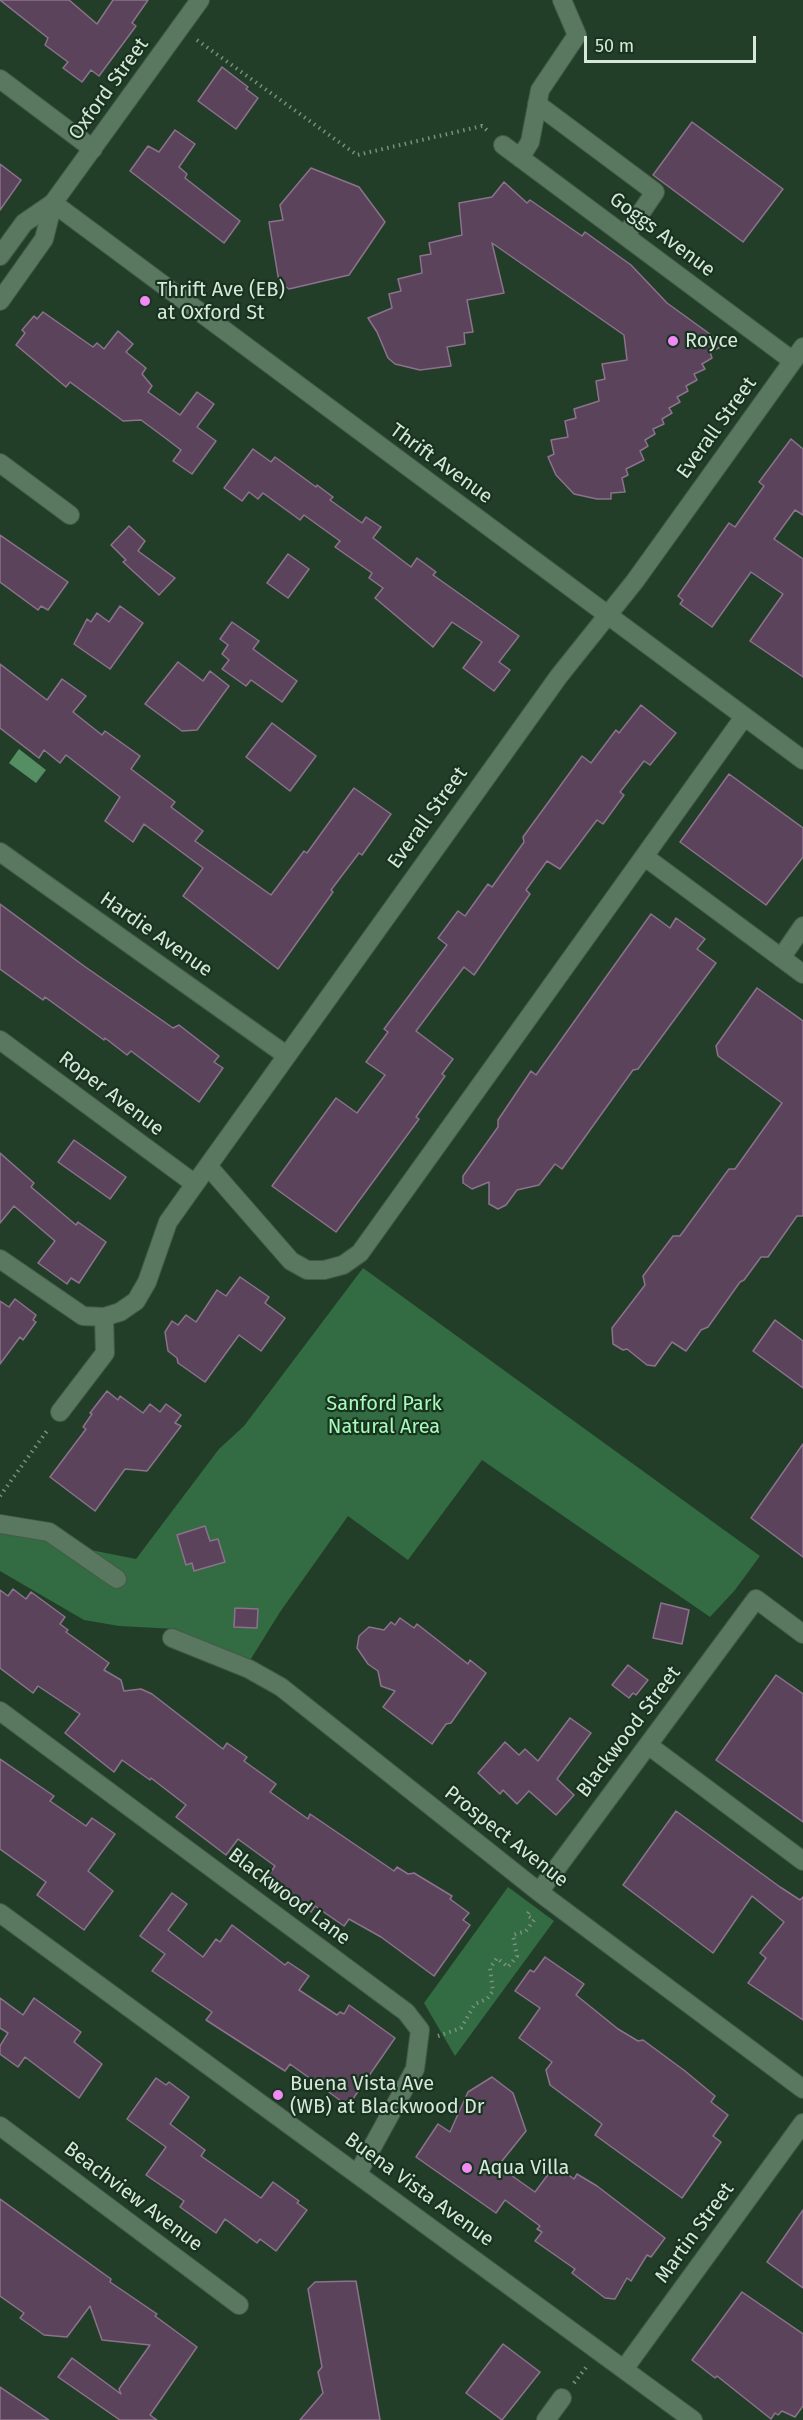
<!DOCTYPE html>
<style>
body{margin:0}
#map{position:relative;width:803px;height:2420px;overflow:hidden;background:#223e29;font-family:"Fira Sans",sans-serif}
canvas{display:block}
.scale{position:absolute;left:584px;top:36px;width:172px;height:27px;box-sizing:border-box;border:3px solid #d7e8da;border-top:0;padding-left:8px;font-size:18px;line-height:21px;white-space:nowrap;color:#d7e8da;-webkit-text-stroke:4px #18331f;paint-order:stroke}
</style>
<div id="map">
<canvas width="803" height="2420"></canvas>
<div class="scale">50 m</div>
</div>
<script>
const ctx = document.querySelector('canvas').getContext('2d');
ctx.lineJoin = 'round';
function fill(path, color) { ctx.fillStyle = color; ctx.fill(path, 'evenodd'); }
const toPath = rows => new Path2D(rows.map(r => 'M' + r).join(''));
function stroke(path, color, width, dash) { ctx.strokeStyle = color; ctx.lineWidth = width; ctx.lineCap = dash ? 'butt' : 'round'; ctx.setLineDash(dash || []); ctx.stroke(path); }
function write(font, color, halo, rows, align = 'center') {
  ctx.font = font + ' "Fira Sans",sans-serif'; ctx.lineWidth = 4.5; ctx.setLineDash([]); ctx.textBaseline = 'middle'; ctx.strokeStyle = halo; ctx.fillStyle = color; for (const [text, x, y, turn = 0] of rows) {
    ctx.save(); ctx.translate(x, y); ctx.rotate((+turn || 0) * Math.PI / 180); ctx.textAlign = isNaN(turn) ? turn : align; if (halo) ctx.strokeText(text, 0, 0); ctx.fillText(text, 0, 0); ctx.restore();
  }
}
fill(toPath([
 [363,1268,760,1556,735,1590,710,1617,482,1460,408,1560,348,1516,280,1612,249,1662,176,1629,119,1626,84,1620,0,1571,0,1532,136,1559,219,1449,244,1426],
 [508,1887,554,1921,455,2056,424,2003]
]), '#336b42');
fill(toPath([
 [19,749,46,770,36,783,9,763]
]), '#568e63');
const building = toPath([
 [0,0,69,0,97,24,113,0,148,0,132,23,136,26,99,76,91,70,82,82,63,68,68,62,45,45,48,38,0,0],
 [222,67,248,87,246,89,258,98,236,129,198,101,222,67],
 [692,122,783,189,743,242,653,175,692,122],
 [175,130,195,144,179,167,187,174,185,178,240,221,224,243,130,171,148,146,159,152,175,130],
 [0,164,21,180,0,210,0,164],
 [311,168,359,187,385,222,349,275,289,289,279,282,269,222,283,220,280,205,311,168],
 [504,182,527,203,530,200,582,236,585,232,631,265,667,303,725,345,710,352,712,358,702,364,705,369,694,374,697,380,686,386,688,391,677,397,680,402,669,408,672,413,662,419,664,424,653,429,655,434,645,440,648,446,640,451,644,460,626,469,628,475,622,478,625,492,611,493,611,499,597,499,574,494,556,475,548,457,554,454,551,440,568,437,565,421,576,418,574,409,599,401,596,381,605,379,602,364,627,360,624,335,492,243,504,293,467,300,473,332,464,333,465,344,447,347,451,366,420,370,395,364,388,358,377,332,368,318,392,308,389,294,401,291,398,279,422,273,420,256,431,254,429,243,462,235,459,203,492,197,504,182],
 [43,312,93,347,97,343,104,349,118,331,133,344,126,352,146,368,142,374,152,386,148,392,180,415,197,392,214,404,197,427,216,441,192,474,173,461,181,450,164,437,141,420,123,421,70,382,66,387,16,345,25,333,22,330,34,316,37,319,43,312],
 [791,439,803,449,803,515,795,510,774,539,803,559,803,677,750,641,783,594,751,572,712,627,680,604,683,600,678,596,729,523,735,527,764,486,759,482,791,439],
 [253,449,271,462,275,457,316,487,317,485,333,497,330,500,362,523,366,517,381,527,373,538,411,567,417,558,436,572,433,575,519,636,499,662,510,670,494,691,463,668,482,642,452,622,433,647,375,598,383,588,369,578,372,573,335,547,340,541,304,515,300,520,263,493,258,499,249,492,242,501,224,488,253,449],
 [129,526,145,541,138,551,175,578,159,595,123,562,126,560,111,545,129,526],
 [0,535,68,582,48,610,41,606,38,610,0,582,0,535],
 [288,554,309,569,288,598,267,583,288,554],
 [120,606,143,623,110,669,74,644,87,619,91,622,97,613,109,622,120,606],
 [232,622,259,641,253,649,297,681,282,702,251,680,246,686,222,669,229,660,222,654,228,645,220,639,232,622],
 [178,662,203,681,210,671,229,686,197,730,182,731,145,704,178,662],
 [0,664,47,700,62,679,86,696,73,712,102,735,105,731,140,756,131,769,175,802,171,807,203,831,195,841,271,895,304,851,307,853,354,788,391,814,362,855,359,853,331,890,333,892,278,969,183,896,203,868,144,824,133,842,105,821,120,797,66,755,60,763,44,750,39,758,0,728,0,664],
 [641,705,676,733,650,765,644,761,620,792,624,795,603,824,597,820,560,869,547,861,526,890,530,894,474,975,464,967,416,1031,453,1059,442,1074,445,1076,416,1117,419,1119,336,1232,272,1186,336,1098,357,1113,385,1075,366,1062,388,1032,384,1029,447,945,438,938,458,911,465,916,488,884,492,887,524,842,523,837,582,756,591,763,616,730,619,733,641,705],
 [272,723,316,756,290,791,246,757,272,723],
 [729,774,803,828,803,857,766,905,680,842,729,774],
 [0,904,84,966,173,1028,179,1025,219,1056,214,1062,223,1068,199,1102,131,1051,127,1055,105,1038,104,1040,45,997,43,1000,0,969,0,904],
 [651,914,670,928,676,918,705,939,697,949,716,963,638,1069,633,1070,562,1169,555,1164,539,1185,517,1190,506,1205,498,1209,489,1204,489,1182,472,1189,463,1183,463,1176,498,1127,498,1120,531,1071,536,1075,651,914],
 [757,988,803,1021,803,1216,797,1216,768,1257,761,1257,744,1280,740,1282,708,1327,701,1330,686,1351,672,1342,655,1366,647,1365,627,1349,623,1350,613,1344,612,1328,645,1285,643,1276,673,1236,680,1236,729,1169,735,1169,782,1103,718,1056,716,1046,757,988],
 [74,1140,126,1177,110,1199,58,1162,74,1140],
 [0,1153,34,1183,31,1187,76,1225,78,1222,106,1242,79,1283,71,1278,67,1284,38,1263,55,1241,14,1206,0,1223,0,1153],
 [240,1277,269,1297,265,1303,285,1318,261,1351,239,1335,205,1382,178,1363,177,1358,168,1351,165,1332,172,1321,178,1325,186,1315,196,1322,217,1290,226,1296,240,1277],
 [15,1299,36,1315,33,1320,36,1322,23,1340,20,1337,0,1364,0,1301,9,1307,15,1299],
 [775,1320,803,1341,803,1388,753,1351,775,1320],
 [107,1391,118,1400,120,1396,143,1413,150,1404,160,1412,166,1404,181,1415,175,1423,181,1426,147,1471,125,1469,95,1511,50,1477,86,1429,83,1427,92,1414,90,1413,107,1391],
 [803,1444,803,1557,751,1518,803,1444],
 [205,1526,210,1541,218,1539,225,1562,194,1571,192,1563,186,1565,177,1535,205,1526],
 [13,1589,26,1599,31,1592,65,1617,60,1624,68,1630,66,1632,109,1663,104,1670,121,1680,124,1691,141,1689,152,1694,223,1749,227,1743,247,1757,244,1761,276,1784,270,1792,308,1819,310,1814,394,1871,397,1867,408,1874,414,1873,452,1896,450,1899,469,1913,463,1920,470,1925,434,1976,381,1937,349,1919,344,1926,315,1906,311,1912,265,1880,275,1866,238,1839,226,1855,176,1817,186,1805,151,1778,150,1780,122,1760,114,1772,65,1733,80,1714,38,1686,33,1693,0,1668,0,1590,8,1596,13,1589],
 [661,1603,689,1610,682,1644,653,1638,661,1603],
 [235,1608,258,1609,257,1628,234,1627,235,1608],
 [400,1618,414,1628,417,1624,468,1664,470,1660,486,1673,451,1723,446,1724,432,1744,383,1707,395,1691,381,1686,378,1671,368,1664,357,1648,359,1636,369,1627,384,1630,391,1622,395,1625,400,1618],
 [628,1665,648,1680,636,1695,633,1693,629,1698,612,1685,628,1665],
 [776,1675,803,1694,803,1822,716,1760,776,1675],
 [570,1718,591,1733,557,1779,574,1795,556,1815,529,1791,517,1804,503,1790,500,1794,478,1773,505,1742,519,1755,525,1749,538,1761,570,1718],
 [0,1759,54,1796,50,1801,86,1826,92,1818,115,1834,88,1871,113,1891,84,1930,37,1895,46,1882,0,1849,0,1759],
 [676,1811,780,1887,800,1900,803,1897,803,2020,748,1983,766,1958,760,1953,784,1922,752,1896,713,1953,623,1885,676,1811],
 [172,1893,187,1904,168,1930,203,1957,216,1939,220,1942,232,1925,285,1965,288,1962,309,1976,299,1990,337,2015,340,2012,344,2014,349,2005,395,2038,348,2106,290,2064,285,2071,206,2020,212,2012,152,1971,165,1954,140,1936,172,1893],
 [545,1957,584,1984,576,1995,618,2029,638,2041,643,2040,685,2071,715,2096,711,2102,728,2115,713,2136,721,2142,682,2198,595,2135,602,2124,550,2085,546,2070,552,2062,519,2038,540,2008,515,1991,530,1970,534,1972,545,1957],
 [0,1998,23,2015,34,1998,81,2032,74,2042,102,2064,79,2098,25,2057,18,2067,0,2054,0,2046,8,2033,0,2028,0,1998],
 [492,2077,513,2093,526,2131,498,2166,535,2192,555,2165,574,2179,577,2174,597,2186,665,2238,651,2257,647,2255,631,2281,627,2278,615,2299,605,2298,572,2273,575,2269,535,2241,542,2232,537,2229,540,2226,505,2200,496,2213,416,2157,438,2124,450,2132,468,2092,492,2077],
 [156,2078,166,2085,169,2082,189,2097,170,2124,205,2150,201,2156,261,2198,273,2182,299,2201,297,2203,307,2210,276,2251,260,2239,257,2243,225,2219,216,2233,180,2207,184,2201,146,2175,166,2147,127,2119,156,2078],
 [0,2199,111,2279,110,2282,157,2314,155,2316,197,2347,150,2415,157,2420,120,2420,58,2377,72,2358,121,2394,119,2389,150,2345,102,2340,90,2306,67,2337,44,2335,20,2318,24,2313,0,2296,0,2199],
 [803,2210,803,2288,767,2262,803,2210],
 [356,2281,380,2420,300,2420,323,2393,318,2372,322,2367,308,2289,315,2282,356,2281],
 [742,2292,803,2334,803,2406,795,2417,782,2411,778,2415,775,2413,771,2419,717,2376,715,2378,692,2360,742,2292],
 [503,2344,540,2372,502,2420,466,2393,503,2344],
 [0,2387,49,2420,0,2420,0,2387]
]);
fill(building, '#5a435b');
stroke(building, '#8c728c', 1.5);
const minor = toPath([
 [0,79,93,149],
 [537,104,655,192,625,236],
 [503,145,793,361],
 [520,158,530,142,540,90,577,35,562,0],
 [53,203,803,760],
 [0,256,24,223,53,203,200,0],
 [0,301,44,239,53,203],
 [0,463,70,515],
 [0,852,286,1055],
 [645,857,803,974],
 [781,958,803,926],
 [0,1040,195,1184],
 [208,1166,291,1261,307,1270,324,1270,343,1265,360,1253,744,717],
 [0,1259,83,1316,104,1317,120,1312,136,1301,147,1282,168,1222,195,1184,559,676,635,581,803,347],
 [60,1412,105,1353,104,1317],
 [0,1524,49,1532,117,1579],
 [172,1638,249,1669,281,1687,539,1892,803,2089],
 [0,1711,406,2012,420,2030,415,2069,358,2173],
 [648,1745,803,1861],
 [539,1892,756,1599,803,1634],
 [0,1913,693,2420],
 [0,2126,239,2305],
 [624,2369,803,2123],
 [546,2420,562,2398]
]);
stroke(minor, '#435b49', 20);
stroke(toPath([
 [197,40,357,155,482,126,489,132],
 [0,1496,49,1428],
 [438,2036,461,2028,475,2004,487,1999,493,1991,490,1968,497,1958,508,1967,517,1956,513,1935,526,1931,534,1920,527,1915,530,1910],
 [574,2383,588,2365]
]), '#7a917f', 4, [1.5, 4.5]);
stroke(minor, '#5a7760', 18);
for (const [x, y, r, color] of [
 [145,301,6,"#f18af4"],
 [673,341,6,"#f18af4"],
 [278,2095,6,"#f18af4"],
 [467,2168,6,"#f18af4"]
]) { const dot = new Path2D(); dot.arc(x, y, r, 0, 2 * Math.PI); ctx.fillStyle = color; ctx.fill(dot); stroke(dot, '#18331f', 2); }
write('20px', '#d7e8da', '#18331f', [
 ["Oxford Street",109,89,-54],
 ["Goggs Avenue",662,235,37],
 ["Everall Street",717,428,-54],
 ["Thrift Avenue",441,464,36],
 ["Everall Street",428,818,-54],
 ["Hardie Avenue",156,935,35],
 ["Roper Avenue",111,1094,37],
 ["Blackwood Street",629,1732,-53],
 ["Prospect Avenue",506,1837,38],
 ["Blackwood Lane",289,1897,37],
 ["Buena Vista Avenue",419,2190,36],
 ["Beachview Avenue",133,2197,37],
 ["Martin Street",695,2233,-54]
]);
write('20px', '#d7e8da', '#18331f', [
 ["Thrift Ave (EB)",157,290],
 ["at Oxford St",157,313],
 ["Royce",685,341],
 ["Buena Vista Ave",290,2084],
 ["(WB) at Blackwood Dr",290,2107],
 ["Aqua Villa",479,2168]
], 'left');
write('20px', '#a8fbba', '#18331f', [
 ["Sanford Park",384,1404],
 ["Natural Area",384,1427]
]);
</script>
